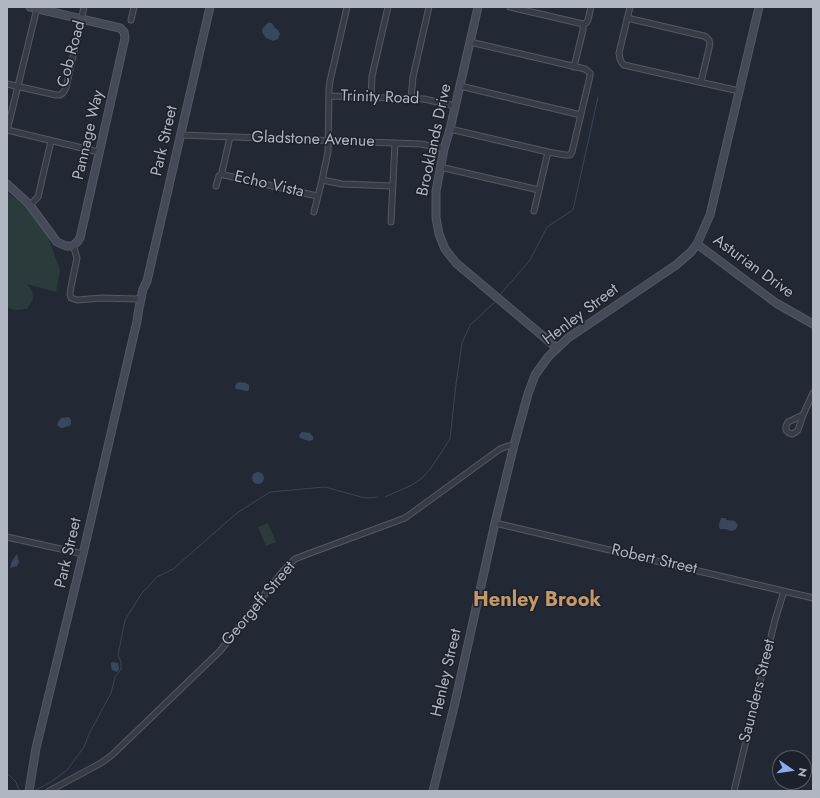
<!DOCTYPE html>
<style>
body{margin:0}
#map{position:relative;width:820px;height:798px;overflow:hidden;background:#232934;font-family:Jost,sans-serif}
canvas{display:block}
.frame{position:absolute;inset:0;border:8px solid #b0b6c2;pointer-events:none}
.north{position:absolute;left:772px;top:750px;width:40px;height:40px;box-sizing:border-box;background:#1b202a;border:1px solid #575c67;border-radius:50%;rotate:103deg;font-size:11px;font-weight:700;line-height:16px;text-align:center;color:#b0b6c2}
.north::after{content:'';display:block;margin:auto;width:14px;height:18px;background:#8daaea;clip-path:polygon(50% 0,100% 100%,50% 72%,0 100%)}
</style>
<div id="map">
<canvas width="820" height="798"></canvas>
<div class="frame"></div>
<div class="north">N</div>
</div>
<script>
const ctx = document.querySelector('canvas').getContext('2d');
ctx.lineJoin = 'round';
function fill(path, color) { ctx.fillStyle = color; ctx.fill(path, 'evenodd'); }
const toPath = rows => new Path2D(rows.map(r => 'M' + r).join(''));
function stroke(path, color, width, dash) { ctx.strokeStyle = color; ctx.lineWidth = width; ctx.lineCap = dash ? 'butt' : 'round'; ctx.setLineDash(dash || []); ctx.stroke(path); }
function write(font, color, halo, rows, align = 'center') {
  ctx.font = font + ' Jost,sans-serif'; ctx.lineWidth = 3; ctx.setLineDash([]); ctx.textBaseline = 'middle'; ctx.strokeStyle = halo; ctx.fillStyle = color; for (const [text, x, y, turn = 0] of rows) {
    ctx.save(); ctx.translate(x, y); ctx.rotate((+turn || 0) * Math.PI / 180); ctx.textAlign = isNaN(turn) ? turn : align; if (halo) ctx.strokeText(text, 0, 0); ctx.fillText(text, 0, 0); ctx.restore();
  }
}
fill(toPath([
 [7,192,26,207,47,234,60,270,56,292,27,284,32,291,33,299,27,309,14,310,7,307],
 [268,523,276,542,266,546,258,527]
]), '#2b3b3c');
fill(toPath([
 [268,23,272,23,275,28,278,30,280,34,278,39,273,41,266,38,262,32,263,28],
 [239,382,246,383,249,385,249,390,247,391,236,389,235,387,236,384],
 [69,417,71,420,71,425,63,428,61,428,57,425,58,422,61,418],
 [302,432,310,433,313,437,313,440,309,441,300,438,299,436,300,434],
 '252 478a6 6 0 1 1 12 0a6 6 0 1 1-12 0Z',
 [721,518,725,518,727,520,735,521,738,526,735,530,731,531,726,529,720,529,719,527,719,525],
 [17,554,19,562,17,566,10,568,12,561],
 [113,662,118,663,119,669,117,672,112,670,111,667,111,663]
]), '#3a465c');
stroke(toPath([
 [499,296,530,260,547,227,573,210,598,97],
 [385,497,412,485,422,478,431,468,450,439,456,384,462,343,470,325,496,301],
 [7,773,16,782,18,788,21,791],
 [34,791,51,782,67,770,84,747,89,734,111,693,115,677,121,669,121,662,118,655,125,620,142,593,157,577,173,569,237,513,270,492,325,487,361,497,368,498,378,497]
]), '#3a465c', 1);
const street = toPath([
 [510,7,583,24,586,23,588,20,591,7],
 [630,7,619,53,620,59,622,63,624,65,739,91],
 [627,18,704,36,706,37,709,40,710,44,701,82],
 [131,20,134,7],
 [574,67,583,30,583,24],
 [7,84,56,95,60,95,63,93,66,88,84,7],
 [460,86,581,115],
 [329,96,424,99,455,106],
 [371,98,372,76,388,7],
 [411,99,413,77,429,7],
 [450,129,548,152,565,155,570,155,572,152,590,76,590,73,585,69,470,42],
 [7,130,99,152],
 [7,131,37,8],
 [181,135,421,144,444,149],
 [230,137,222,172,224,175,317,196],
 [440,167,539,190],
 [322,180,342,184,392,186],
 [216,186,219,176,222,173],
 [30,205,38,197,51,141],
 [534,211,548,152],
 [314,212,322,180,328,152,329,89,330,81,347,7],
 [391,222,395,143],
 [73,245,77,258,71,287,70,294,71,298,77,300,102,298,136,299,140,298,142,296],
 [803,415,788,422,786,426,786,430,789,433,792,434,796,432,798,430,803,415,813,393],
 [495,523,813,598],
 [7,537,83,554],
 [49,791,101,763,112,755,220,651,283,571,295,559,305,555,405,518,500,449,508,446,514,445],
 [734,791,775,620,784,591]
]);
const secondary = toPath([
 [478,7,450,129,444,149,436,191,436,218,439,234,445,249,456,263,557,348],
 [7,184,29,204,57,242,66,246,72,246,76,243,78,241,80,238,125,38,124,32,120,28,30,7],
 [697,244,776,303,813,324],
 [29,791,36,748,83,554,137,321,139,308,143,289,147,281,210,7],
 [433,791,454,707,495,523,514,445,528,394,535,375,548,357,568,338,676,265,691,252,697,244,710,215,759,7]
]);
stroke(street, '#535963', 7);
stroke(secondary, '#535963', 9);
stroke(street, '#363b45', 5);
stroke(secondary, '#444a58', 7);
write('16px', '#b0b6c2', '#1b202a', [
 ["Cob Road",72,54,-75],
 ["Trinity Road",380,98,2],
 ["Pannage Way",89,135,-77],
 ["Gladstone Avenue",313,140,2],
 ["Brooklands Drive",435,140,-78],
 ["Park Street",165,141,-77],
 ["Echo Vista",269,185,13],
 ["Asturian Drive",753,267,36],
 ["Henley Street",581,315,-37],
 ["Park Street",69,553,-77],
 ["Robert Street",654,560,13],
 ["Georgeff Street",259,604,-50],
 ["Henley Street",447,673,-77],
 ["Saunders Street",758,691,-76]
]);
write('bold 20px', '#c59868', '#1b202a', [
 ["Henley Brook",537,601]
]);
</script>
